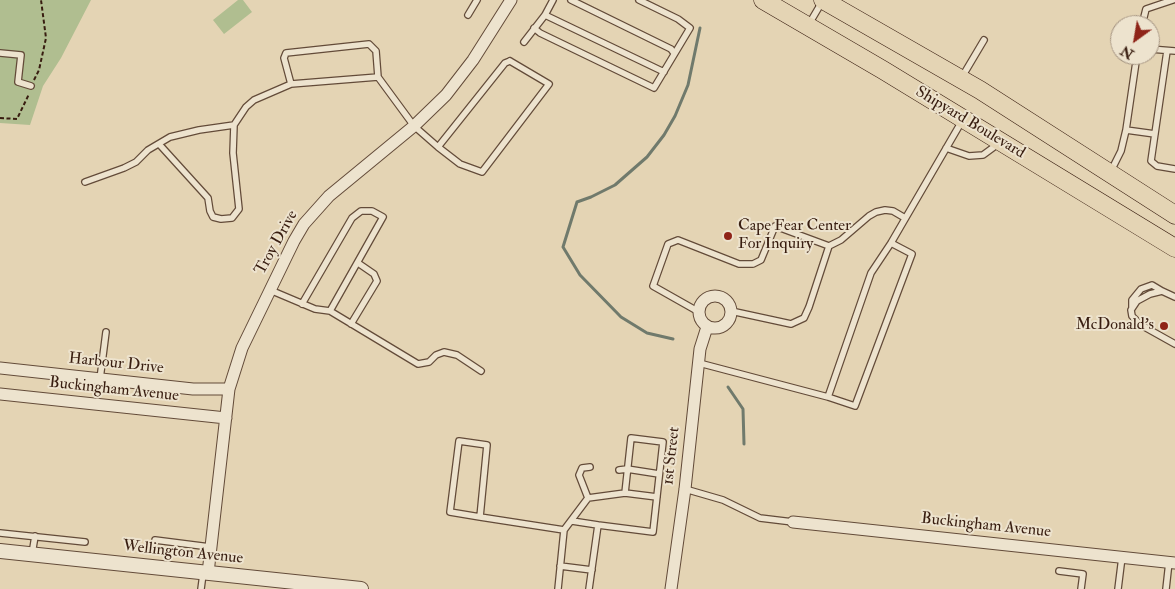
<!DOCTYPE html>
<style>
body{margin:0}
#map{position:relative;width:1175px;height:589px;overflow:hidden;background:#e4d4b4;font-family:"IM FELL Double Pica",serif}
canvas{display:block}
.north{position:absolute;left:1110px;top:15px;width:50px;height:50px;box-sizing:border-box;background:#ede3ce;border:1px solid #a59482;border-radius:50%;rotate:212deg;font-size:14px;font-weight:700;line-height:20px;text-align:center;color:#381d10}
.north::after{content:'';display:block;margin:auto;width:18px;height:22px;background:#8f2418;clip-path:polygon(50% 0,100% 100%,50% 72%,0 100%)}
</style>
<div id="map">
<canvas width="1175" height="589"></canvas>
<div class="north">N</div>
</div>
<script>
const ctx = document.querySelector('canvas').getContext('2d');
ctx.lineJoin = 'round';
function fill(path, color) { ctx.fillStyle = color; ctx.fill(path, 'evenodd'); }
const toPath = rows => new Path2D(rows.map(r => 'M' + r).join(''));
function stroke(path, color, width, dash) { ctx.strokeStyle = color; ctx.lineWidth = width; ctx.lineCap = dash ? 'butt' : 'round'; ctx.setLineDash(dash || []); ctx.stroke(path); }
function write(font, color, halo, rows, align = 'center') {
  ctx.font = font + ' "IM FELL Double Pica",serif'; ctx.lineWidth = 4; ctx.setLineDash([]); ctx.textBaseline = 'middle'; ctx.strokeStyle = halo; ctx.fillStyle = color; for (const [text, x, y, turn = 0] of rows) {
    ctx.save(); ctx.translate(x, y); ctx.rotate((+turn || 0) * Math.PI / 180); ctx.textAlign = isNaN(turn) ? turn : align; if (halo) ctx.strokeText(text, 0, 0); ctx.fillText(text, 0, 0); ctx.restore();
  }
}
fill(toPath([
 [0,0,91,0,61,58,43,86,30,125,0,123],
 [238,0,243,0,252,12,224,34,213,20]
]), '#b0be90');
stroke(toPath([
 [673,339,647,333,621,317,580,275,563,247,577,202,591,197,615,185,647,157,664,135,675,116,688,85,700,28],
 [728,387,743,409,744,444]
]), '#707a6c', 3);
const service = toPath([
 [571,0,671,49,674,53],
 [468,15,477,0],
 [545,15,664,72],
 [809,24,822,2],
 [1142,25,1146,9,1173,0],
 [534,28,540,33,654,88,690,28,678,19,639,0],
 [524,42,545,15,553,0],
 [1150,49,1175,51],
 [1167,51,1151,161,1157,166,1175,169],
 [0,53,21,55,18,82,31,86],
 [510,61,549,84,482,172,460,164,438,147,505,63,510,61],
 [378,77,291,84,284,58,286,53,369,44,376,51,378,77,414,126,438,147],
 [962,77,984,40],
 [1126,130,1155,134],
 [159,144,208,198,210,211,213,217,221,219,232,218,239,209,233,153,234,125],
 [946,148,969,156,983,155,998,144],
 [1111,171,1121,151,1126,130,1137,55],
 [85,182,124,168,136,162,148,150,170,137,199,130,234,125,246,107,254,100,291,84],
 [829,246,841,240,869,216,876,212,885,210,893,211,905,218],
 [270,290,315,309,330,311,418,364,429,362,436,355,444,352,457,355,481,371],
 [1175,297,1162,291,1150,294,1137,301,1131,310,1132,316,1141,325,1175,344],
 [302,304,352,218,361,211,372,211,383,217,330,311],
 [1132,308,1132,300,1141,289,1152,285,1162,291],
 [699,312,653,286,668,244,678,240,739,264,753,264,761,260,775,226,829,246,809,307,804,318,791,324,731,311],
 [351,324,377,281,374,274,358,263],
 [699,363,828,397,871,273,891,243,962,121],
 [100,379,106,332],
 [828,397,855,406,912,254,891,243],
 [619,470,627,469,659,474],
 [685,489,723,500,760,518,793,522],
 [625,493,657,497],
 [588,498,579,475,582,468,590,467],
 [480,517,487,445,459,441,450,512,480,517,564,530,588,498,625,493,631,438,663,442,653,532,598,525,589,589],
 [572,521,598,525],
 [0,533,85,542],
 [155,540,210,547],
 [32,554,35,536],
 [560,566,592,570],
 [1059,571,1083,574,1081,589],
 [201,589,203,574],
 [558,589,564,530],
 [1118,589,1122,557],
 [1166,589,1169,562]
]);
const minor = toPath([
 '699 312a16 16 0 1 1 32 0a16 16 0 1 1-32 0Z',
 [0,368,193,389,229,389],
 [0,394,226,418],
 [793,522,1175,563],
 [208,573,229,389,242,348,294,241,304,224,329,196,414,126,446,95,473,60,511,0],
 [671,589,685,489,700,349,707,327]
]);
const tertiary = toPath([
 [0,551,361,589]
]);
const primary = toPath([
 [763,0,883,70,1175,248],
 [823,0,980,90,1175,215]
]);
stroke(service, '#634b39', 8);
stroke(minor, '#634b39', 13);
stroke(tertiary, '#634b39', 16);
stroke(primary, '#381d10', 19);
stroke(toPath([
 [34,80,39,70,46,38,41,0],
 [0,118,17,119,29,94]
]), '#381d10', 2, [4, 2.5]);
stroke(service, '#ede3ce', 5.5);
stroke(minor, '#ede3ce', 11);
stroke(tertiary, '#ede3ce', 14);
stroke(primary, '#e4d4b4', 18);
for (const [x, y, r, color] of [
 [728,236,5,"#8f2418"],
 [1164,326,5,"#8f2418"]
]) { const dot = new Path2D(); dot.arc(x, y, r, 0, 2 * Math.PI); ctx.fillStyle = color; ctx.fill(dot); stroke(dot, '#ede3ce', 2); }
write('16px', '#381d10', '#ede3ce', [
 ["Shipyard Boulevard",970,123,31],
 ["Troy Drive",277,243,-61],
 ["Harbour Drive",116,364,6],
 ["Buckingham Avenue",114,390,6],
 ["1st Street",672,456,-84],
 ["Buckingham Avenue",986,526,6],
 ["Wellington Avenue",183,553,6]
]);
write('16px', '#381d10', '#ede3ce', [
 ["Cape Fear Center",738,227],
 ["For Inquiry",738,245],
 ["McDonald's",1154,326,"right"]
], 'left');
</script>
